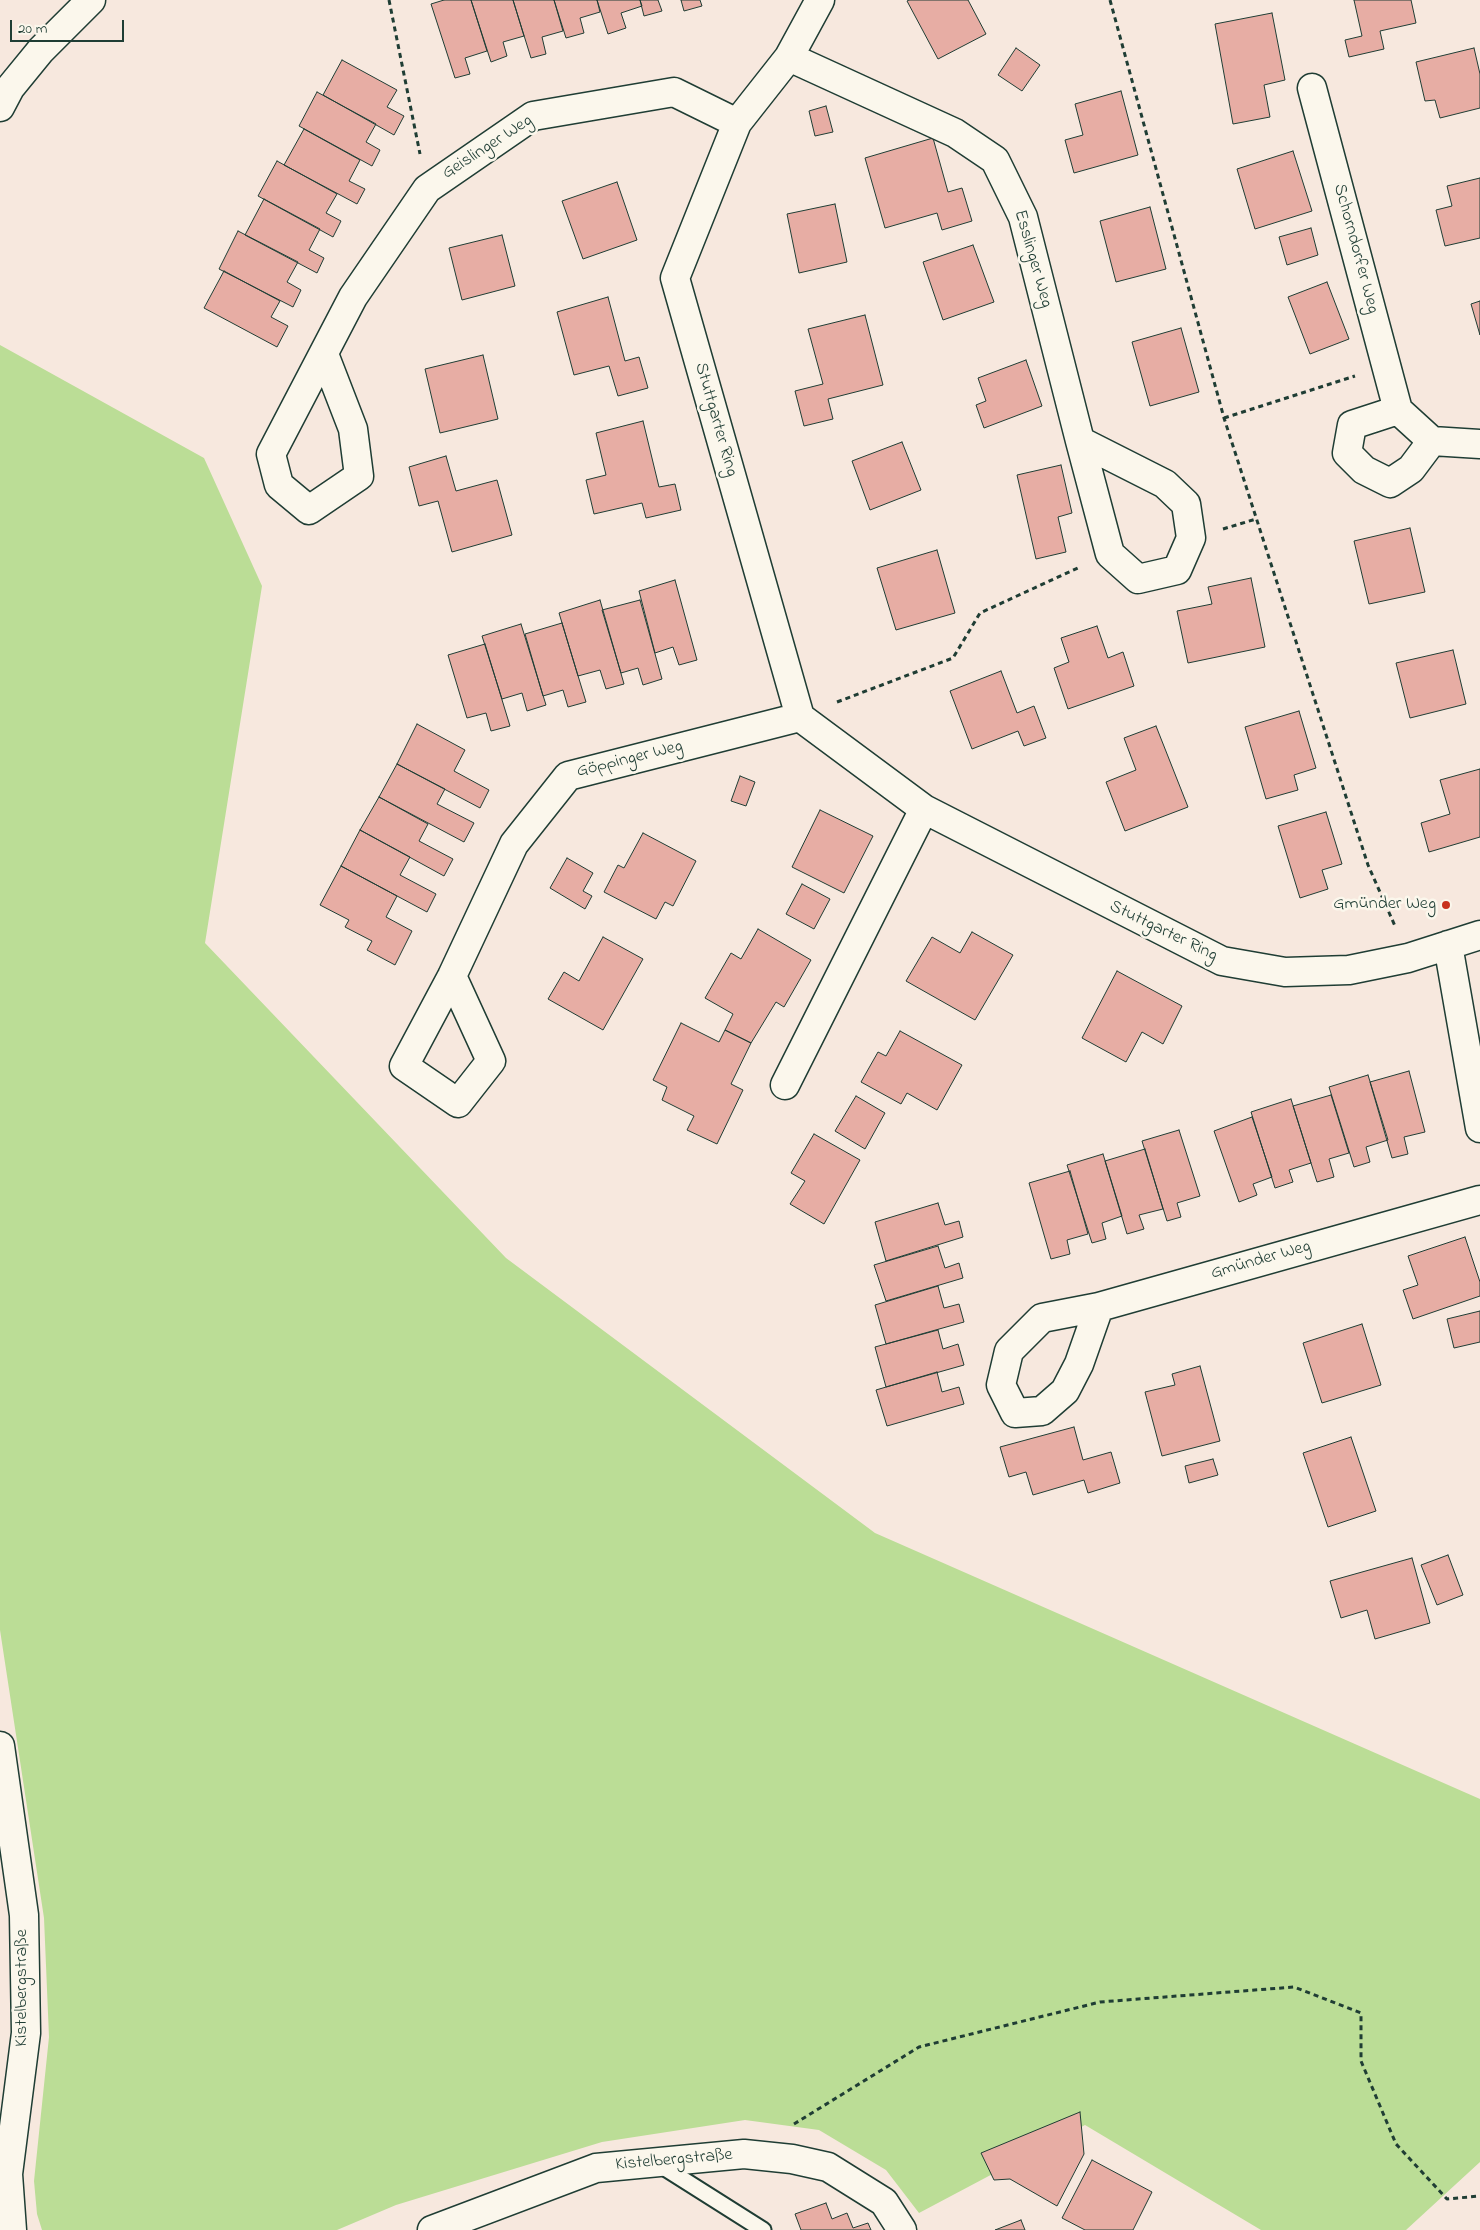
<!DOCTYPE html>
<meta charset="utf-8">
<style>
body{margin:0}
#map{position:relative;width:1480px;height:2230px;overflow:hidden;background:#f7e8de;font-family:"Indie Flower",sans-serif}
canvas{display:block}
.scale{position:absolute;left:10px;top:20px;width:114px;height:22px;box-sizing:border-box;border:2px solid #1f3d34;border-top:0;padding-left:6px;font-size:15px;line-height:18px;white-space:nowrap;color:#1f3d34;-webkit-text-stroke:4px #fbf7ec;paint-order:stroke}
</style>
<div id="map">
<canvas width="1480" height="2230"></canvas>
<div class="scale">20 m</div>
</div>
<script>
const ctx = document.querySelector('canvas').getContext('2d');
ctx.lineJoin = 'round';
function fill(path, color) { ctx.fillStyle = color; ctx.fill(path, 'evenodd'); }
const toPath = rows => new Path2D(rows.map(r => 'M' + r).join(''));
function stroke(path, color, width, dash) { ctx.strokeStyle = color; ctx.lineWidth = width; ctx.lineCap = dash ? 'butt' : 'round'; ctx.setLineDash(dash || []); ctx.stroke(path); }
function write(font, color, halo, rows, align = 'center') {
  ctx.font = font + ' "Indie Flower",sans-serif'; ctx.lineWidth = 5; ctx.setLineDash([]); ctx.textBaseline = 'middle'; ctx.strokeStyle = halo; ctx.fillStyle = color; for (const [text, x, y, turn = 0] of rows) {
    ctx.save(); ctx.translate(x, y); ctx.rotate((+turn || 0) * Math.PI / 180); ctx.textAlign = isNaN(turn) ? turn : align; if (halo) ctx.strokeText(text, 0, 0); ctx.fillText(text, 0, 0); ctx.restore();
  }
}
fill(toPath([
 [0,345,204,458,262,586,205,943,506,1258,875,1533,1480,1799,1480,2162,1406,2230,1261,2230,1085,2125,919,2213,886,2170,819,2130,745,2120,602,2142,396,2205,337,2230,42,2230,37,2214,34,2181,49,2037,44,1918,0,1630]
]), '#bbdd96');
const building = toPath([
 [444,0,471,0,487,51,465,58,470,74,455,78,431,4,444,0],
 [471,0,513,0,524,36,503,42,507,56,491,62,471,0],
 [513,0,554,0,563,31,542,37,546,54,531,58,513,0],
 [554,0,597,0,600,12,580,18,584,33,566,38,554,0],
 [597,0,640,0,642,6,621,13,626,28,608,34,597,0],
 [640,0,658,0,662,11,644,16,640,0],
 [681,0,700,0,702,6,684,11,681,0],
 [909,0,968,0,986,34,938,59,907,1,909,0],
 [1354,0,1411,0,1416,23,1380,31,1384,49,1349,57,1345,40,1362,36,1354,0],
 [1272,13,1285,80,1264,85,1270,117,1233,124,1215,24,1272,13],
 [1016,48,1040,65,1022,91,998,75,1016,48],
 [1474,48,1480,74,1480,108,1440,118,1435,100,1425,101,1416,62,1474,48],
 [342,60,397,90,387,107,404,116,394,135,323,95,342,60],
 [1121,91,1138,155,1074,173,1065,140,1083,135,1075,104,1121,91],
 [317,92,376,124,366,142,380,150,372,166,299,126,317,92],
 [826,106,833,132,815,136,809,111,826,106],
 [304,129,360,160,349,181,365,189,357,204,284,165,304,129],
 [933,138,948,192,962,188,972,221,942,230,937,213,885,228,865,158,933,138],
 [1293,151,1312,211,1255,229,1237,169,1293,151],
 [277,161,337,194,326,213,341,221,333,237,258,196,277,161],
 [1480,178,1480,238,1445,246,1436,210,1452,206,1447,186,1480,178],
 [617,182,637,240,583,259,562,201,617,182],
 [264,199,320,229,309,250,324,258,317,273,245,235,264,199],
 [835,204,847,262,799,273,787,214,835,204],
 [1150,207,1166,269,1116,282,1100,221,1150,207],
 [1311,228,1318,255,1287,265,1279,237,1311,228],
 [238,231,298,262,287,282,301,290,293,307,219,269,238,231],
 [502,235,515,286,462,300,449,248,502,235],
 [973,245,994,302,943,320,923,262,973,245],
 [224,271,280,301,271,317,288,326,277,347,204,308,224,271],
 [1327,282,1349,339,1310,354,1288,297,1327,282],
 [608,297,625,361,639,357,648,388,618,396,609,366,574,375,557,312,608,297],
 [1480,301,1480,335,1471,304,1480,301],
 [865,315,883,385,828,399,833,419,804,426,795,391,823,384,808,329,865,315],
 [1181,328,1199,392,1150,406,1132,342,1181,328],
 [483,355,498,419,440,433,425,369,483,355],
 [1026,360,1042,406,984,428,976,405,986,401,978,378,1026,360],
 [643,421,659,487,675,484,681,510,646,518,642,503,594,514,586,480,606,475,596,433,643,421],
 [902,442,921,490,870,510,852,461,902,442],
 [446,456,456,491,497,480,512,535,452,552,438,501,419,506,409,467,446,456],
 [1061,465,1072,513,1058,517,1066,552,1036,559,1017,475,1061,465],
 [1410,528,1425,592,1369,604,1354,541,1410,528],
 [937,550,955,613,896,630,877,568,937,550],
 [1251,578,1265,647,1188,663,1177,611,1212,604,1208,587,1251,578],
 [675,580,697,660,679,665,673,647,655,653,639,591,675,580],
 [600,600,624,684,606,689,600,670,578,676,559,613,600,600],
 [640,600,662,679,643,685,638,668,621,673,602,610,640,600],
 [562,623,586,702,568,707,563,690,543,696,525,634,562,623],
 [521,624,546,705,527,711,522,693,502,699,482,636,521,624],
 [1097,626,1108,658,1123,652,1134,686,1068,709,1054,668,1069,662,1061,638,1097,626],
 [485,644,510,726,491,731,486,713,467,718,448,655,485,644],
 [1453,650,1466,704,1410,718,1396,663,1453,650],
 [1001,671,1017,713,1034,706,1046,738,1024,746,1018,731,972,749,950,691,1001,671],
 [1299,711,1316,768,1294,775,1298,790,1266,799,1245,727,1299,711],
 [417,724,465,750,454,771,489,790,480,808,397,764,417,724],
 [1156,726,1188,807,1125,831,1106,782,1136,770,1124,738,1156,726],
 [397,764,445,789,437,804,474,823,464,842,379,797,397,764],
 [1480,769,1480,837,1429,852,1421,823,1450,814,1440,780,1480,769],
 [740,776,755,782,746,806,731,801,740,776],
 [379,797,428,824,419,841,453,859,444,876,360,830,379,797],
 [820,810,873,836,844,893,792,867,820,810],
 [1326,812,1342,864,1322,870,1328,889,1300,898,1278,826,1326,812],
 [360,830,410,857,400,875,436,894,427,912,341,866,360,830],
 [643,833,696,861,673,906,665,902,656,919,604,892,618,865,624,868,643,833],
 [567,858,593,873,583,891,592,896,585,909,550,888,567,858],
 [341,866,397,896,386,917,412,931,395,965,367,950,372,941,345,927,349,920,320,905,341,866],
 [802,884,830,899,814,929,786,914,802,884],
 [758,929,811,960,784,1007,776,1002,751,1043,725,1030,733,1014,705,998,731,953,741,959,758,929],
 [972,932,1013,955,975,1020,906,981,932,937,960,953,972,932],
 [603,937,643,959,603,1030,548,999,564,972,579,981,603,937],
 [1117,971,1182,1006,1163,1044,1142,1032,1126,1062,1082,1038,1117,971],
 [681,1023,719,1042,725,1030,751,1043,731,1084,743,1090,717,1144,687,1130,694,1116,662,1100,667,1087,653,1080,681,1023],
 [900,1031,962,1065,937,1110,907,1093,901,1104,861,1082,878,1052,886,1056,900,1031],
 [1409,1071,1425,1132,1404,1137,1408,1154,1392,1158,1370,1082,1409,1071],
 [1368,1075,1388,1140,1366,1147,1370,1162,1354,1167,1329,1087,1368,1075],
 [1331,1095,1349,1153,1329,1159,1334,1177,1317,1182,1293,1106,1331,1095],
 [856,1096,885,1113,865,1149,835,1131,856,1096],
 [1291,1099,1311,1163,1289,1170,1293,1182,1275,1188,1251,1112,1291,1099],
 [1252,1117,1272,1177,1253,1184,1257,1195,1239,1202,1214,1131,1252,1117],
 [1179,1130,1200,1196,1177,1203,1181,1217,1167,1221,1142,1141,1179,1130],
 [814,1134,860,1160,824,1224,790,1204,805,1181,791,1173,814,1134],
 [1145,1149,1163,1209,1139,1215,1144,1229,1127,1234,1105,1161,1145,1149],
 [1103,1154,1122,1216,1102,1223,1106,1239,1092,1243,1067,1165,1103,1154],
 [1070,1171,1088,1234,1067,1240,1070,1254,1051,1259,1029,1183,1070,1171],
 [938,1203,945,1225,959,1221,963,1237,886,1261,875,1222,938,1203],
 [1465,1237,1480,1282,1480,1296,1413,1319,1403,1290,1418,1285,1408,1256,1465,1237],
 [938,1246,945,1268,959,1263,963,1278,886,1301,874,1265,938,1246],
 [938,1286,944,1308,959,1304,964,1322,886,1344,875,1305,938,1286],
 [1480,1311,1480,1342,1454,1348,1447,1319,1480,1311],
 [1362,1324,1381,1385,1322,1403,1303,1343,1362,1324],
 [938,1330,943,1349,958,1344,964,1365,886,1387,875,1347,938,1330],
 [1200,1366,1220,1441,1162,1456,1145,1392,1175,1385,1172,1374,1200,1366],
 [937,1372,942,1392,959,1387,964,1404,887,1426,876,1390,937,1372],
 [1074,1427,1083,1460,1111,1452,1120,1483,1088,1493,1084,1480,1033,1495,1026,1472,1009,1477,1000,1447,1074,1427],
 [1351,1437,1376,1511,1328,1527,1303,1453,1351,1437],
 [1213,1459,1218,1475,1189,1483,1185,1466,1213,1459],
 [1448,1555,1463,1595,1437,1605,1421,1565,1448,1555],
 [1412,1558,1430,1623,1375,1639,1367,1610,1341,1618,1330,1581,1412,1558],
 [1080,2112,1084,2154,1057,2206,1010,2179,994,2180,981,2153,1080,2112],
 [1092,2160,1152,2192,1133,2230,1085,2230,1062,2218,1092,2160],
 [826,2203,832,2219,847,2213,853,2228,868,2223,871,2230,801,2230,795,2214,826,2203],
 [1021,2220,1025,2230,995,2230,1021,2220]
]);
fill(building, '#e7ada4');
stroke(building, '#1f3d34', 1);
const lane = toPath([
 [657,2163,763,2230]
]);
const street = toPath([
 [820,0,789,57,737,123,675,278,800,717,924,809,1222,961,1285,972,1349,970,1408,958,1480,935],
 [789,57,955,133,995,160,1023,217,1080,441,1110,554,1138,579,1177,570,1191,538,1186,504,1165,484,1080,441],
 [1312,88,1398,410,1432,441,1480,444],
 [324,354,353,429,359,476,309,510,279,485,271,454,353,297,427,189,533,116,674,92,737,123],
 [1398,410,1352,425,1347,453,1364,470,1390,483,1411,469,1432,441],
 [1448,945,1480,1128],
 [452,976,491,1061,458,1103,404,1066,452,976,514,844,568,776,800,717],
 [785,1085,924,809],
 [1099,1307,1079,1364,1065,1391,1042,1411,1015,1413,1001,1385,1009,1351,1042,1318,1099,1307,1480,1200],
 [0,1746,24,1915,26,2033,8,2174,12,2230],
 [432,2230,596,2168,744,2154,792,2159,828,2167,884,2202,902,2230]
]);
const secondary = toPath([
 [0,107,10,88,41,50,91,0]
]);
stroke(lane, '#1f3d34', 19);
stroke(street, '#1f3d34', 31);
stroke(secondary, '#1f3d34', 31);
stroke(toPath([
 [389,0,420,154],
 [1110,0,1224,418,1368,865,1395,926],
 [1224,418,1355,376],
 [1223,529,1256,519],
 [837,702,953,658,980,613,1080,567],
 [794,2124,919,2047,1100,2002,1294,1987,1361,2013,1361,2061,1396,2144,1447,2199,1480,2196]
]), '#1f3d34', 3, [5, 4]);
stroke(lane, '#fbf7ec', 15);
stroke(street, '#fbf7ec', 28);
stroke(secondary, '#fbf7ec', 28);
for (const [x, y, r, color] of [
 [1446,905,5,"#c8321e"]
]) { const dot = new Path2D(); dot.arc(x, y, r, 0, 2 * Math.PI); ctx.fillStyle = color; ctx.fill(dot); stroke(dot, '#fbf7ec', 2); }
write('18px', '#1f3d34', '#fbf7ec', [
 ["Geislinger Weg",488,148,-33],
 ["Schorndorfer Weg",1355,249,75],
 ["Esslinger Weg",1032,259,74],
 ["Stuttgarter Ring",715,420,74],
 ["Göppinger Weg",630,760,-14],
 ["Stuttgarter Ring",1163,932,26],
 ["Gmünder Weg",1261,1261,-16],
 ["Kistelbergstraße",23,1988,-90],
 ["Kistelbergstraße",674,2161,-5]
]);
write('18px', '#1f3d34', '#fbf7ec', [
 ["Gmünder Weg",1436,905]
], 'right');
</script>
